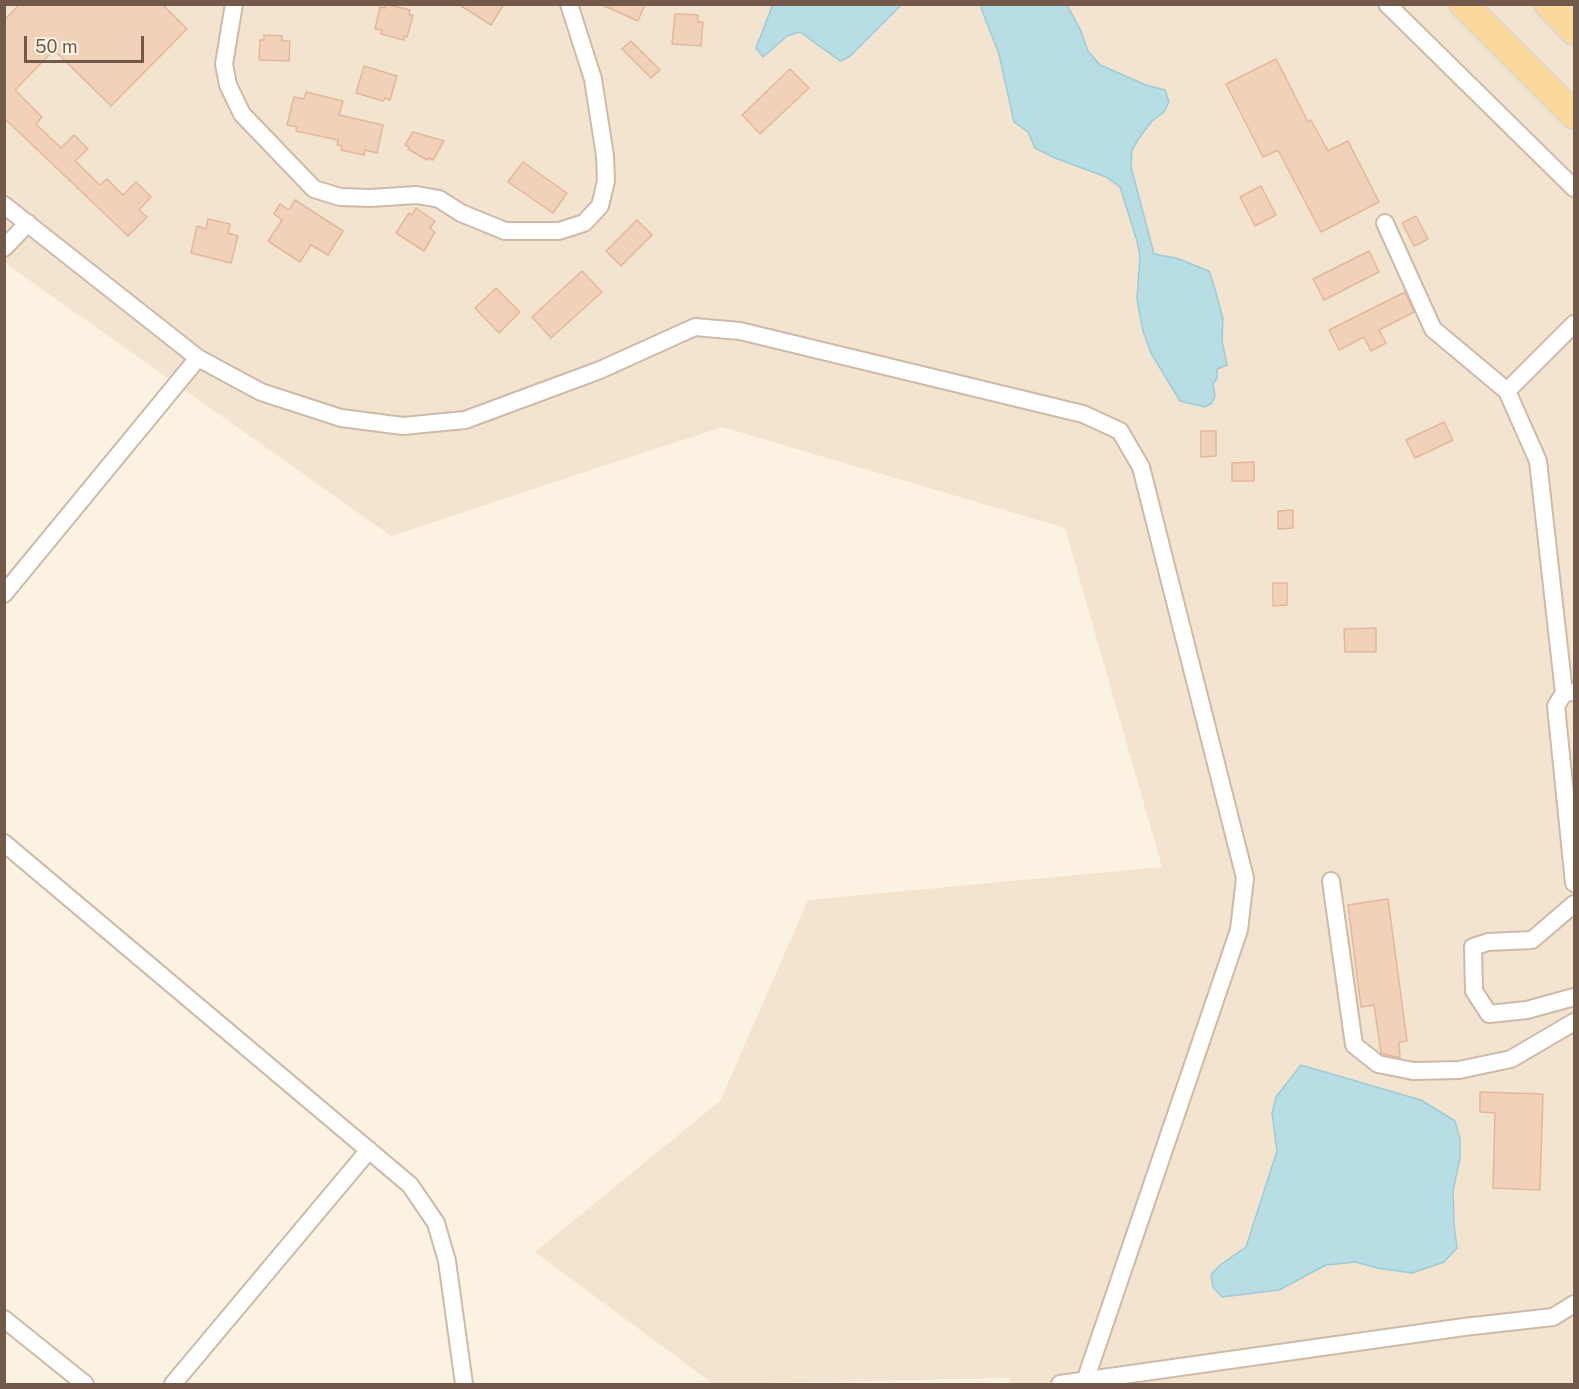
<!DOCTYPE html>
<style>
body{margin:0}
#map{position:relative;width:1579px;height:1389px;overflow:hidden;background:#fcf2e2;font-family:"Public Sans",sans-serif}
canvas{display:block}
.frame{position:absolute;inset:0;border:6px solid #735949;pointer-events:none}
.scale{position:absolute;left:24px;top:36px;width:120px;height:27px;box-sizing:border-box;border:3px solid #735949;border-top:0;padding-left:8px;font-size:18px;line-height:21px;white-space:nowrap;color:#735949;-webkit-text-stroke:4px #fff6e8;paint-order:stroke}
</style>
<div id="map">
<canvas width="1579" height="1389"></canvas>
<div class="frame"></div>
<div class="scale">50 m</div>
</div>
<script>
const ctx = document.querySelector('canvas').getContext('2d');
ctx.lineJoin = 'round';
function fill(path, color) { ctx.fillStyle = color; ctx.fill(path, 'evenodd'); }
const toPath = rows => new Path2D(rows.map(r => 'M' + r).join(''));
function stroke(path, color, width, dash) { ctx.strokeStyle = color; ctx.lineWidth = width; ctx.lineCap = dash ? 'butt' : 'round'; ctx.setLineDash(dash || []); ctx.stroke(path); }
fill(toPath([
 [5,5,1574,5,1574,1384,1009,1384,1010,1378,713,1384,535,1252,720,1101,808,900,1162,867,1065,528,722,427,391,536,5,263]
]), '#f3e4d0');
const water = toPath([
 [773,4,901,4,901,5,849,57,840,61,800,32,787,36,763,57,756,48,773,4],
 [983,4,1067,5,1080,29,1088,51,1100,65,1146,85,1165,90,1169,102,1164,112,1152,121,1139,138,1132,150,1131,167,1154,254,1176,258,1209,271,1215,289,1223,319,1222,341,1227,365,1217,369,1217,378,1213,384,1215,396,1212,403,1205,407,1180,401,1151,353,1143,331,1137,299,1140,256,1137,241,1120,187,1106,177,1055,158,1035,148,1028,132,1014,122,999,54,981,8,983,4],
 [1301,1065,1421,1100,1455,1121,1460,1139,1460,1158,1453,1191,1454,1224,1457,1248,1444,1262,1412,1273,1377,1268,1356,1262,1326,1265,1279,1290,1222,1297,1213,1287,1211,1275,1220,1265,1246,1247,1277,1151,1272,1113,1276,1097,1301,1065]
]);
fill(water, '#b7dde5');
stroke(water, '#9dccd6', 1.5);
const building = toPath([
 [20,4,162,4,187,29,111,106,54,50,15,90,42,117,36,124,61,148,74,135,88,149,75,161,100,185,107,179,123,195,136,182,151,197,139,210,147,217,128,236,4,118,4,20,20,4],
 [385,4,410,10,409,15,413,15,407,37,404,36,404,40,381,34,382,30,375,29,380,7,385,8,385,4],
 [458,4,504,4,491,25,458,4],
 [600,4,645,4,638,21,600,4],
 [675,14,698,15,698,22,703,22,701,46,672,44,675,14],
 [264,35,282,36,282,41,290,41,289,61,259,60,260,40,264,40,264,35],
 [631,41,660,70,651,78,622,49,631,41],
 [1276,59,1308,122,1311,120,1328,151,1348,141,1379,202,1321,232,1278,150,1263,157,1226,84,1276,59],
 [364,66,397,76,390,100,385,98,383,101,356,93,364,66],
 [790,69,809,88,760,134,742,115,790,69],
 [306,92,343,101,339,115,383,125,377,153,365,150,364,155,341,150,342,146,337,145,338,140,296,131,297,127,287,125,294,97,304,99,306,92],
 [413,132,444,141,433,160,429,158,427,160,408,149,409,147,405,145,413,132],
 [523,162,567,193,553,213,508,182,523,162],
 [1261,186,1276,215,1255,226,1240,197,1261,186],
 [295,200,343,231,328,255,311,245,300,262,268,241,282,220,274,214,280,204,289,210,295,200],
 [416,208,435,221,430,228,435,232,424,251,396,233,409,213,412,215,416,208],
 [1416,216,1428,239,1414,246,1402,223,1416,216],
 [208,219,230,224,228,233,238,236,231,263,191,253,197,226,206,229,208,219],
 [637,220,652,235,621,266,606,251,637,220],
 [1369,251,1379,272,1324,300,1313,279,1369,251],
 [582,271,602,292,551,338,532,317,582,271],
 [496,288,520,312,499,333,475,308,496,288],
 [1405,292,1414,312,1379,330,1386,343,1371,351,1364,337,1339,350,1329,330,1405,292],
 [1444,422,1453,440,1415,458,1406,440,1444,422],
 [1201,431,1216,431,1216,456,1201,457,1201,431],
 [1254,462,1254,481,1232,481,1232,463,1254,462],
 [1293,510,1293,528,1278,529,1278,511,1293,510],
 [1273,583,1287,583,1287,605,1273,606,1273,583],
 [1376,628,1376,652,1345,652,1344,629,1376,628],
 [1388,899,1407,1041,1399,1042,1400,1058,1381,1053,1374,1005,1361,1007,1348,905,1388,899],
 [1480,1092,1543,1094,1540,1190,1493,1188,1495,1113,1480,1112,1480,1092]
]);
fill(building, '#f1d1ba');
stroke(building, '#e3b89a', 1.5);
const street = toPath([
 [234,4,224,64,228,85,242,114,314,189,340,197,370,198,417,195,439,199,461,213,505,231,559,231,584,223,600,206,606,181,605,156,593,79,569,4],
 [1387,4,1574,188],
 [4,205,198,358,261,392,341,418,403,426,465,420,600,370,695,327,740,331,1083,414,1120,431,1141,467,1245,878,1239,930,1084,1384],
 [1385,223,1433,329,1507,391,1538,461,1564,693],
 [4,248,28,223],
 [1507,391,1574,324],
 [4,594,198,358],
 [1574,692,1564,693,1556,706,1574,883],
 [4,843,410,1185,436,1223,447,1261,464,1384],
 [1331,881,1354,1045,1378,1064,1413,1071,1459,1070,1511,1059,1574,1022],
 [1574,904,1532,940,1488,942,1473,947,1474,991,1489,1014,1527,1010,1574,997],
 [4,1319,85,1384],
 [173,1384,369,1150],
 [1060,1384,1464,1327,1553,1317,1574,1304]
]);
const primary = toPath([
 [1463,4,1574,115],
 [1548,4,1574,31]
]);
stroke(street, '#cdbaa9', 20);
stroke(primary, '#dbd4d0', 30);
stroke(street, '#fff', 16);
stroke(primary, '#fad99a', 27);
</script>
